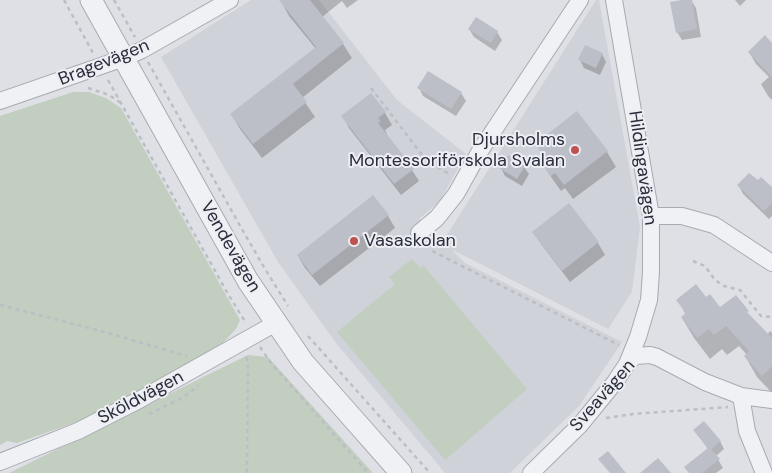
<!DOCTYPE html>
<meta charset="utf-8">
<style>
body{margin:0}
canvas{display:block;background:#dee0e5}
</style>
<canvas width="772" height="473"></canvas>
<script>
const ctx = document.querySelector('canvas').getContext('2d');
ctx.lineJoin = 'round';
function fill(path, color) { ctx.fillStyle = color; ctx.fill(path, 'evenodd'); }
const toPath = rows => new Path2D(rows.map(r => 'M' + r).join(''));
function stroke(path, color, width, dash) { ctx.strokeStyle = color; ctx.lineWidth = width; ctx.lineCap = dash ? 'butt' : 'round'; ctx.setLineDash(dash || []); ctx.stroke(path); }
function write(font, color, halo, rows, align = 'center') {
  ctx.font = font + ' "DM Sans",sans-serif'; ctx.lineWidth = 4; ctx.setLineDash([]); ctx.textBaseline = 'middle'; ctx.strokeStyle = halo; ctx.fillStyle = color; for (const [text, x, y, turn = 0] of rows) {
    ctx.save(); ctx.translate(x, y); ctx.rotate((+turn || 0) * Math.PI / 180); ctx.textAlign = isNaN(turn) ? turn : align; if (halo) ctx.strokeText(text, 0, 0); ctx.fillText(text, 0, 0); ctx.restore();
  }
}
fill(toPath([
 [251,0,319,0,397,100,466,154,440,201,419,219,443,241,596,0,599,0,640,227,632,292,608,329,451,249,465,263,622,342,579,406,510,473,445,473,336,343,278,262,161,57]
]), '#d0d2da');
fill(toPath([
 [73,92,89,92,106,98,121,108,240,320,236,329,219,347,149,386,88,418,17,443,7,441,0,445,0,116],
 [412,259,420,268,423,265,527,389,445,460,337,332,395,284,389,277],
 [248,355,268,357,373,473,9,473]
]), '#c1cec0');
fill(toPath([
 [283,0,358,0,347,8,342,1,322,17,343,44,352,58,302,98,315,117,262,158,240,129,232,115,316,49,289,16,281,1],
 [689,0,691,0,696,8,701,37,682,40,677,32],
 [735,0,746,0,740,6],
 [469,29,497,32,502,40,495,51,474,37],
 [772,45,772,100,768,96,761,84,769,77,756,64,749,52],
 [602,54,606,62,600,75,584,68,580,60],
 [419,88,461,93,466,101,456,116,423,96],
 [385,113,392,125,385,130,387,134,386,135,412,170,419,181,401,195,349,128,343,116],
 [577,113,607,152,616,167,573,199,565,188,561,191,549,174,540,159,544,156,536,144],
 [524,167,529,174,522,186,505,176,501,168],
 [739,186,772,190,772,216,769,219,743,194],
 [373,197,388,216,395,228,320,286,305,268,298,256],
 [569,205,598,243,605,255,570,282,541,244,534,232],
 [736,297,751,318,767,335,770,331,772,333,772,393,757,377,745,356,747,355,739,346,727,355,722,349,710,359,694,338,682,318,686,315,678,300,706,299,720,309],
 [695,431,720,441,724,449,716,456,723,468,716,473,689,473,708,449]
]), '#0003');
fill(toPath([
 [279,0,310,0,344,43,293,84,307,102,253,144,230,114,316,47],
 [682,0,692,0,697,29,676,33,670,2],
 [476,17,498,31,491,43,468,29],
 [765,35,772,43,772,77,748,52],
 [585,45,603,53,596,68,578,60],
 [428,71,462,92,451,109,417,88],
 [371,93,386,112,378,118,381,121,378,123,414,169,394,184,341,116],
 [577,111,608,151,564,185,555,173,551,176,538,159,543,155,535,144],
 [508,155,525,166,517,179,499,168],
 [749,173,758,180,761,177,772,187,772,203,764,211,737,185],
 [373,195,389,215,312,275,297,255],
 [569,203,599,242,562,271,532,232],
 [696,284,706,297,710,294,720,307,736,295,749,311,747,312,772,338,772,366,762,376,744,356,749,351,726,326,714,335,709,329,697,338,681,317,686,313,676,300],
 [704,421,721,441,711,449,720,459,702,473,689,473,684,467,708,448,693,430],
 [608,451,626,473,610,473,598,459],
 [658,458,671,473,640,473]
]), '#bcbec8');
const minor = toPath([
 [614,0,651,216,651,272,649,300,638,337,627,364],
 [0,101,124,58,142,50,230,0],
 [651,216,682,216,714,225,772,263],
 [419,233,437,218,456,194,480,151,580,0],
 [741,396,747,431,764,473],
 [0,462,78,431,139,400,276,323],
 [531,473,580,425,615,382,627,364,635,356,650,355,657,357,705,382,741,396,772,400]
]);
const tertiary = toPath([
 [91,0,248,281,303,362,401,473]
]);
stroke(minor, '#a8aab2', 18);
stroke(tertiary, '#a8aab2', 23);
stroke(toPath([
 [64,0,93,53],
 [114,0,135,37],
 [148,62,239,224,265,269,288,306],
 [108,80,228,294,246,323],
 [88,88,109,95,121,103],
 [371,88,426,160,451,175],
 [428,244,434,252,619,345],
 [693,261,705,266,715,280,724,286,740,290,761,316,772,317],
 [0,305,101,331,187,356],
 [308,336,430,473],
 [260,347,271,363,368,473],
 [246,357,248,363,247,473],
 [149,414,180,399,191,392,198,385],
 [606,418,633,414,728,407]
]), '#bcbec4', 2.5, [4, 4]);
stroke(minor, '#f0f1f4', 16);
stroke(tertiary, '#f0f1f4', 21);
for (const [x, y, r, color] of [
 [575,150,5,"#bd5351"],
 [354,241,5,"#bd5351"]
]) { const dot = new Path2D(); dot.arc(x, y, r, 0, 2 * Math.PI); ctx.fillStyle = color; ctx.fill(dot); stroke(dot, '#edeef3', 2); }
write('18px', '#292c3a', '#edeef3', [
 ["Bragevägen",104,63,-22],
 ["Hildingavägen",642,168,82],
 ["Vendevägen",230,247,60],
 ["Sveavägen",603,396,-49],
 ["Sköldvägen",141,398,-28]
]);
write('18px', '#292c3a', '#edeef3', [
 ["Djursholms",565,140],
 ["Montessoriförskola Svalan",565,161],
 ["Vasaskolan",364,241,"left"]
], 'right');
</script>
